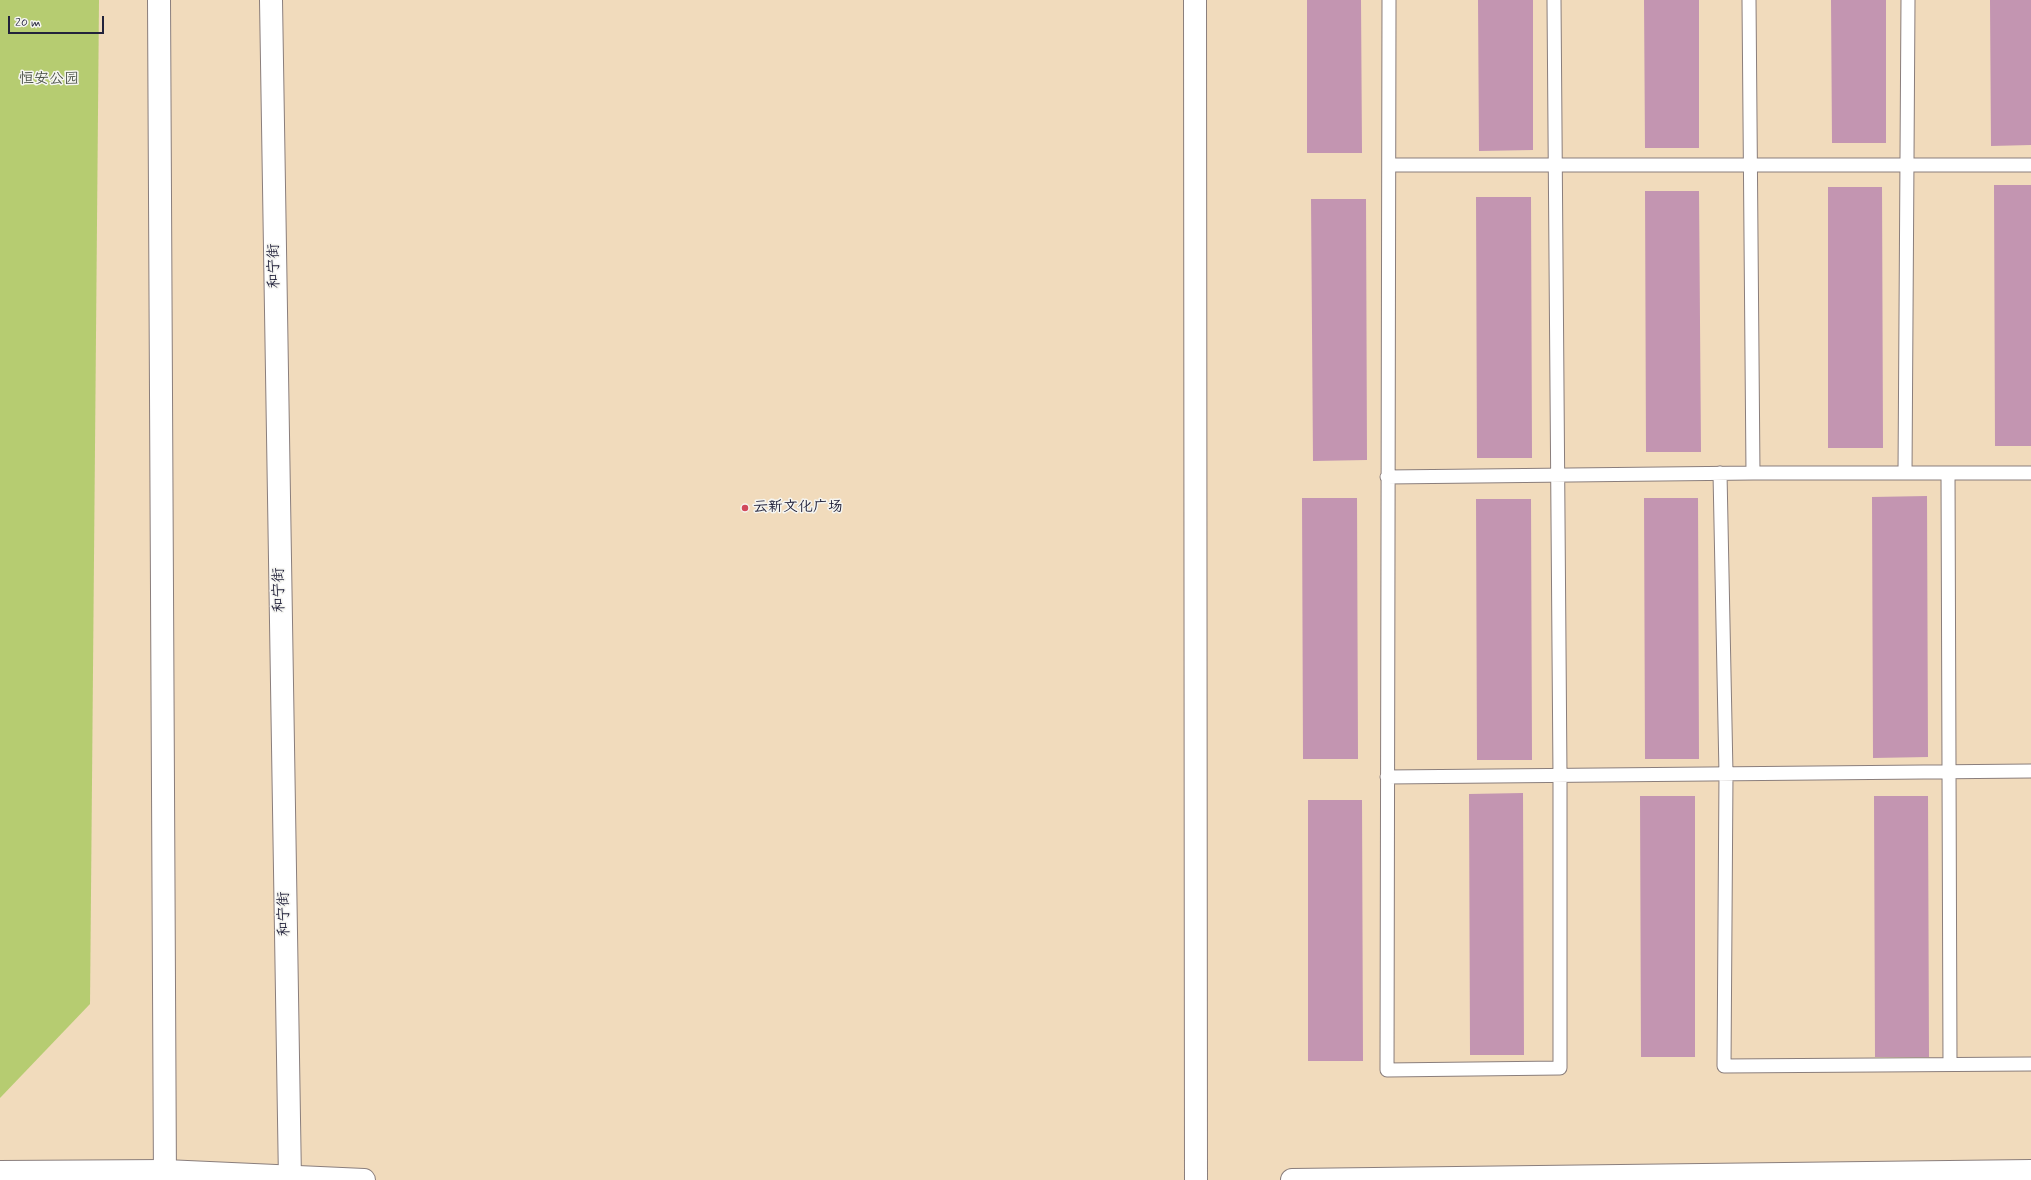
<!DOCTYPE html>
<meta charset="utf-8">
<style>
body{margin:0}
#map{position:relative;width:2031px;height:1180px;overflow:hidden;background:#f1dbbc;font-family:Mynerve,sans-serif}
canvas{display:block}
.scale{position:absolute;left:8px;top:16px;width:96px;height:18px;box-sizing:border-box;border:2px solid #22223b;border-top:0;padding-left:5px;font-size:12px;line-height:14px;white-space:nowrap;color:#22223b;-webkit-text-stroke:3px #f6f6f2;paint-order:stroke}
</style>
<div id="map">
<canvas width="2031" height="1180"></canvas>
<div class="scale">20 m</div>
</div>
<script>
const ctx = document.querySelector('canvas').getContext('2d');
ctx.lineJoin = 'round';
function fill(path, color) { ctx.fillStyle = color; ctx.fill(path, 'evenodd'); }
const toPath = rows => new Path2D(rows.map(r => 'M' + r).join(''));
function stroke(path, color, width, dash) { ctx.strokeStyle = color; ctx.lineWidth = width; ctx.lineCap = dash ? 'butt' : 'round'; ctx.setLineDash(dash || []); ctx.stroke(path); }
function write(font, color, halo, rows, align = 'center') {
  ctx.font = font + ' Mynerve,"LXGW WenKai TC",sans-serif'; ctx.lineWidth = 3; ctx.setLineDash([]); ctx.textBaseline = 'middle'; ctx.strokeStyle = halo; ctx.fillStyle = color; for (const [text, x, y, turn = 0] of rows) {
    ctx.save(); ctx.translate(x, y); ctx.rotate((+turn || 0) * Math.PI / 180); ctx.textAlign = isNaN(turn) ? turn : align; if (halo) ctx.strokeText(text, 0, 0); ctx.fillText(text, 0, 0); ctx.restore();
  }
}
fill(toPath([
 [0,0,99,0,90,1004,0,1098]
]), '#b6cc71');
fill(toPath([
 [1307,0,1361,0,1362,153,1307,153],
 [1478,0,1533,0,1533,150,1479,151],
 [1644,0,1699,0,1699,148,1645,148],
 [1831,0,1886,0,1886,143,1832,143],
 [1990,0,2031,0,2031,145,1991,146],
 [1994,185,2031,185,2031,446,1995,446],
 [1828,187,1882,187,1883,448,1828,448],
 [1645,191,1699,191,1701,452,1646,452],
 [1476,197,1531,197,1532,458,1477,458],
 [1311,199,1366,199,1367,460,1313,461],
 [1927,496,1928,757,1873,758,1872,497],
 [1302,498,1357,498,1358,759,1303,759],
 [1644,498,1698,498,1699,759,1645,759],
 [1476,499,1531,499,1532,760,1477,760],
 [1523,793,1524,1055,1470,1055,1469,794],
 [1640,796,1695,796,1695,1057,1641,1057],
 [1874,796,1928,796,1929,1057,1875,1057],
 [1308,800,1362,800,1363,1061,1308,1061]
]), '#c395b1');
const service = toPath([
 [1389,0,1387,1070,1560,1068,1560,776,1554,0],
 [1749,0,1753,473],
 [1389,165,2031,165],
 [1720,473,1726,774,1724,1066,2031,1064],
 [1905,473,1908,0],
 [1948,473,1950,1064],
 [1387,477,1753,473,2031,473],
 [1387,777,2031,771]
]);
const minor = toPath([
 [1195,0,1196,1180],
 [0,1172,165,1171,364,1180],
 [1292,1180,2031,1171]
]);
const secondary = toPath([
 [159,0,165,1180],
 [271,0,290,1180]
]);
stroke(service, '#8a7e7c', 15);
stroke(minor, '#8a7e7c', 24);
stroke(secondary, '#8a7e7c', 24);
stroke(service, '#fff', 13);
stroke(minor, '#fff', 22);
stroke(secondary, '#fff', 22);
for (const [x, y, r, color] of [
 [745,508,4,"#d1495b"]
]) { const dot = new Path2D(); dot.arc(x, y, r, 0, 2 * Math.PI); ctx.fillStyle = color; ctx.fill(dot); stroke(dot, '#f6f6f2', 1.5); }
write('15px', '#4e554b', '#f6f6f2', [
 ["恒安公园",49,80]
]);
write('15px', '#22223b', '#f6f6f2', [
 ["和宁街",275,266,-91],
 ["和宁街",280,590,-91],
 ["和宁街",285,914,-91]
]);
write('15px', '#22223b', '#f6f6f2', [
 ["云新文化广场",753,508]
], 'left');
</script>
